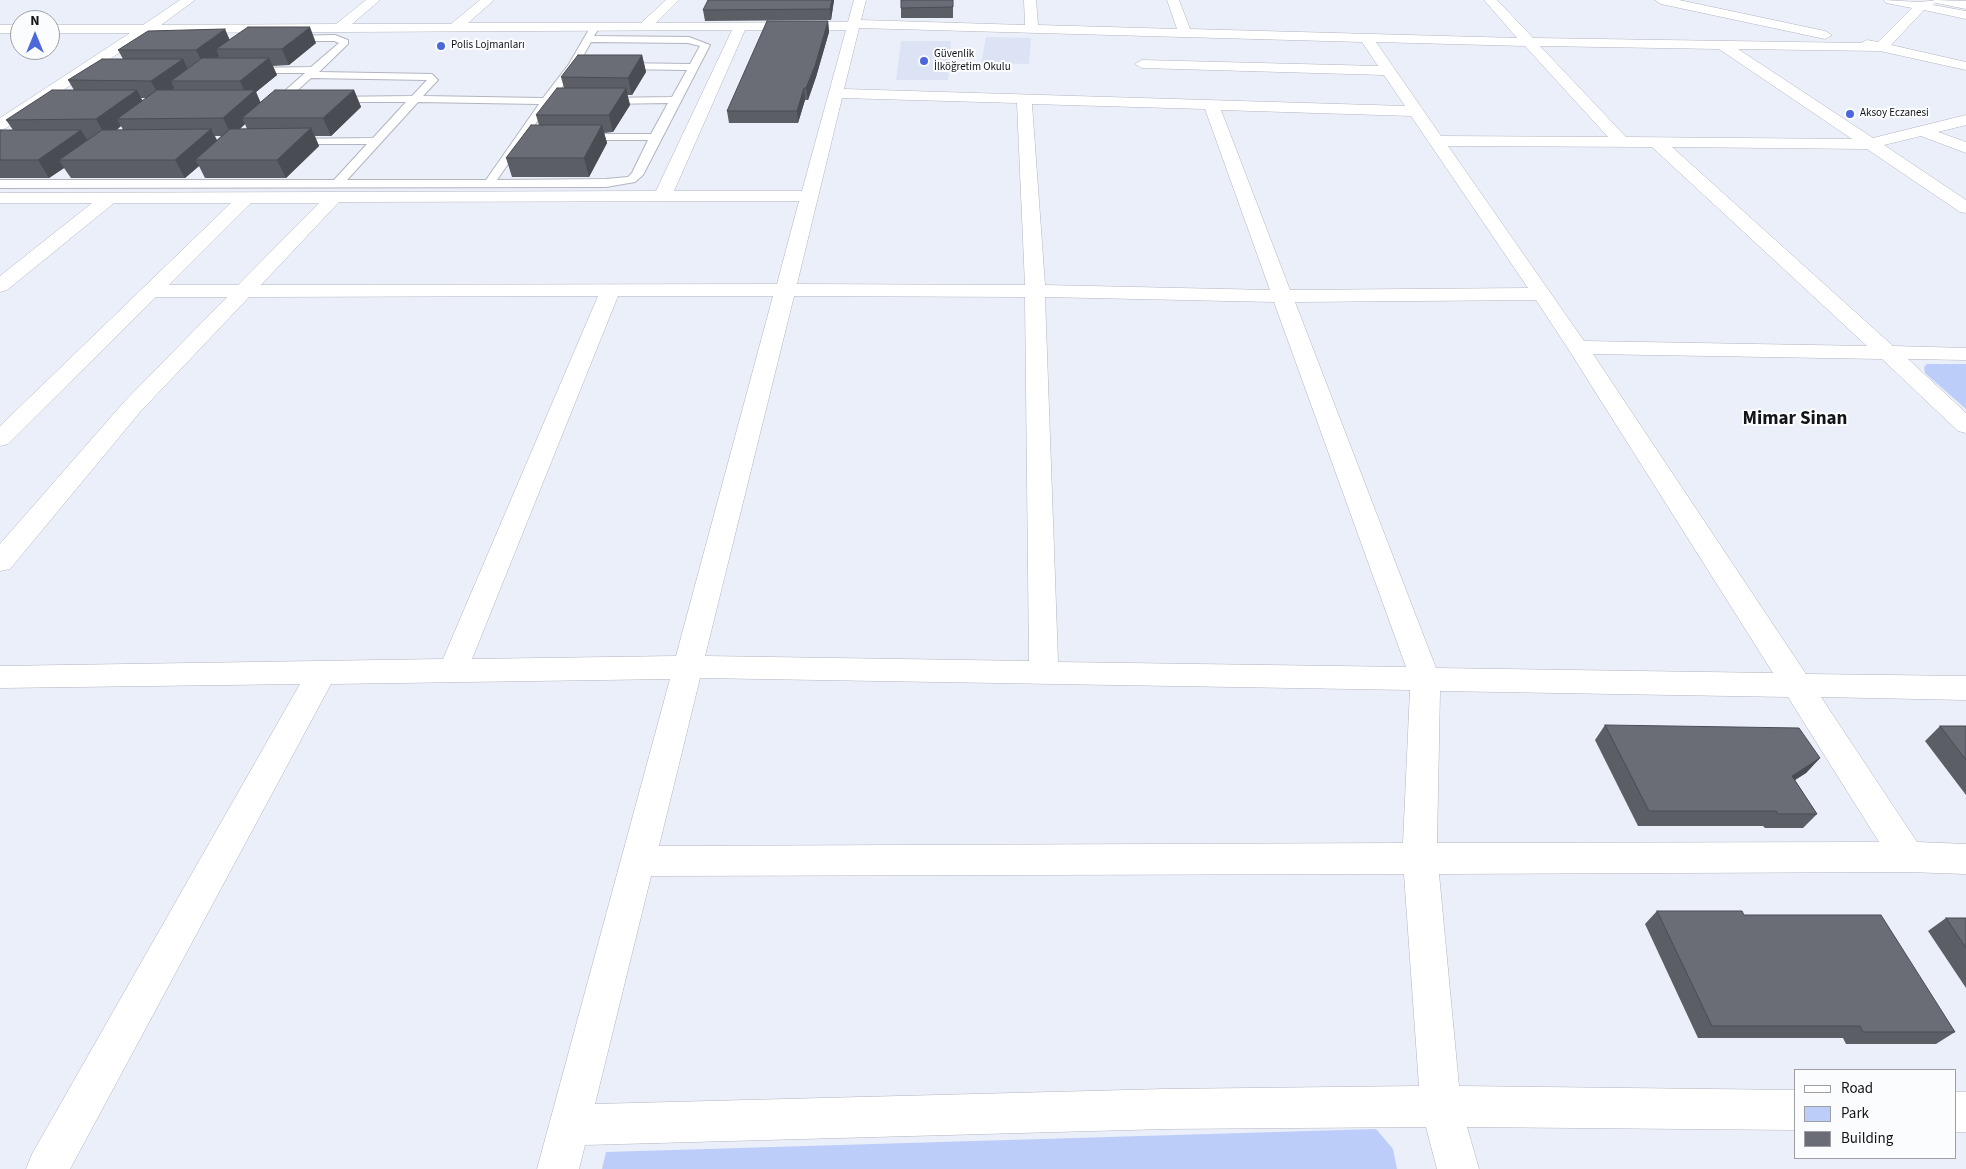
<!DOCTYPE html>
<meta charset="utf-8">
<style>
body{margin:0}
#map{position:relative;width:1966px;height:1169px;overflow:hidden;background:#ebeff9;font-family:"Source Sans 3",sans-serif}
canvas{display:block}
.legend{position:absolute;left:1794px;top:1069px;width:162px;height:90px;box-sizing:border-box;background:#fbfcfe;border:1px solid #9e9fa2;margin:0;padding:6px 9px;list-style:none;font-size:15px;color:#121417}
.legend li{display:flex;align-items:center;gap:10px;height:25px}
.legend b{width:25px;border:1px solid #9e9fa2}
.north{position:absolute;left:10px;top:10px;width:50px;height:50px;box-sizing:border-box;background:#fbfcfe;border:1px solid #9e9fa2;border-radius:50%;rotate:0deg;font-size:14px;font-weight:700;line-height:20px;text-align:center;color:#121417}
.north::after{content:'';display:block;margin:auto;width:18px;height:22px;background:#4b67db;clip-path:polygon(50% 0,100% 100%,50% 72%,0 100%)}
</style>
<div id="map">
<canvas width="1966" height="1169"></canvas>
<ul class="legend">
<li><b style="height:6px;background:#fff"></b>Road</li>
<li><b style="height:14px;background:#bdcdf9"></b>Park</li>
<li><b style="height:14px;background:#6a6d76"></b>Building</li>
</ul>
<div class="north">N</div>
</div>
<script>
const ctx = document.querySelector('canvas').getContext('2d');
ctx.lineJoin = 'round';
function fill(path, color) { ctx.fillStyle = color; ctx.fill(path, 'evenodd'); }
const toPath = rows => new Path2D(rows.map(r => 'M' + r).join(''));
function stroke(path, color, width, dash) { ctx.strokeStyle = color; ctx.lineWidth = width; ctx.lineCap = dash ? 'butt' : 'round'; ctx.setLineDash(dash || []); ctx.stroke(path); }
function write(font, color, halo, rows, align = 'center') {
  ctx.font = font + ' "Source Sans 3",sans-serif'; ctx.lineWidth = 4; ctx.setLineDash([]); ctx.textBaseline = 'middle'; ctx.strokeStyle = halo; ctx.fillStyle = color; for (const [text, x, y, turn = 0] of rows) {
    ctx.save(); ctx.translate(x, y); ctx.rotate((+turn || 0) * Math.PI / 180); ctx.textAlign = isNaN(turn) ? turn : align; if (halo) ctx.strokeText(text, 0, 0); ctx.fillText(text, 0, 0); ctx.restore();
  }
}
fill(toPath([
 [986,37,1031,38,1029,64,981,63],
 [901,41,951,41,948,80,896,80]
]), '#dce3f4');
fill(toPath([
 [1927,364,1966,364,1966,409,1925,373,1924,367],
 [1376,1129,1393,1149,1397,1169,602,1169,606,1152]
]), '#bdcdf9');
const lane = toPath([
 [594,25,599,28,594,36,689,37,710,45,643,175,635,182,606,187,0,188,0,180,334,180,367,144,291,144,287,143,287,139,373,138,406,102,332,102,327,99,328,97,412,96,427,80,311,78,279,107,271,107,271,103,305,73,251,73,248,72,248,68,311,67,339,43,334,41,290,41,287,40,287,36,335,35,348,40,348,44,319,72,432,74,438,80,423,96,543,98,569,64,591,26,594,25],
 [591,42,688,43,700,46,690,64,619,63,614,66,619,69,687,70,672,97,604,98,599,101,604,104,668,103,651,134,582,134,577,137,582,140,648,140,632,173,628,177,606,179,497,180,549,104,572,104,577,101,572,98,554,98,578,65,591,42],
 [418,102,539,104,486,180,347,180,418,102]
]);
const street = toPath([
 [180,0,195,0,161,25,336,24,366,0,380,0,352,24,451,24,480,0,494,0,468,23,641,23,666,0,679,0,656,23,848,22,854,0,866,0,861,20,1025,25,1024,0,1036,0,1038,25,1177,29,1167,0,1179,0,1190,29,1517,38,1484,0,1497,0,1533,38,1861,43,1867,40,1878,42,1912,8,1886,3,1884,0,1919,2,1938,0,1933,5,1966,11,1966,19,1924,10,1891,45,1966,62,1966,70,1880,51,1738,49,1873,138,1966,115,1966,125,1938,132,1966,142,1966,153,1921,136,1884,145,1966,200,1966,213,1960,212,1867,149,1672,147,1893,346,1966,348,1966,360,1908,359,1966,413,1966,433,1958,431,1882,359,1593,354,1806,674,1966,676,1966,700,1821,697,1917,842,1966,844,1966,874,1908,872,1439,874,1459,1086,1795,1090,1795,1130,1467,1127,1479,1169,1437,1169,1426,1127,1165,1129,585,1145,579,1169,537,1169,670,679,331,684,70,1169,26,1169,32,1154,300,684,0,688,0,666,443,659,598,296,249,297,140,412,10,569,0,571,0,544,124,402,227,297,156,297,8,444,0,446,0,426,231,203,114,203,7,290,0,292,0,276,92,203,0,203,0,193,656,191,732,30,149,33,6,128,0,130,0,118,130,33,50,33,50,25,143,25,180,0],
 [859,28,1362,42,1378,66,1142,60,1135,64,1142,68,1384,75,1405,106,844,89,859,28],
 [745,30,846,30,802,191,674,191,745,30],
 [1376,42,1525,46,1608,137,1441,136,1376,42],
 [1540,46,1719,49,1852,139,1626,137,1540,46],
 [842,98,1017,103,1025,285,797,284,842,98],
 [1032,104,1205,109,1270,290,1045,285,1032,104],
 [1221,110,1411,116,1528,288,1290,290,1221,110],
 [1448,146,1652,147,1867,346,1584,341,1448,146],
 [799,201,777,284,261,285,339,202,799,201],
 [251,203,319,203,238,285,169,285,251,203],
 [618,296,773,296,676,656,472,659,618,296],
 [794,296,1025,297,1029,661,705,656,794,296],
 [1045,297,1274,302,1406,667,1058,662,1045,297],
 [1536,300,1567,347,1773,673,1436,668,1295,302,1536,300],
 [700,678,1410,690,1403,843,659,846,700,678],
 [1440,691,1788,697,1879,842,1437,843,1440,691],
 [1404,874,1419,1086,1165,1089,595,1104,651,876,1404,874],
 [1655,0,1679,0,1825,31,1832,35,1825,39,1661,4,1655,0],
 [0,25,20,25,20,33,0,33,0,25],
 [1955,1092,1966,1092,1966,1132,1955,1132,1955,1092]
]);
const secondary = toPath([
 [1934,0,1966,1,1966,9,1936,3,1934,0]
]);
stroke(lane, '#b2b5bf', 2);
stroke(street, '#b2b5bf', 1);
stroke(secondary, '#b2b5bf', 1);
fill(lane, '#fff');
fill(street, '#fff');
fill(secondary, '#fff');
fill(toPath([
 [834,0,831,20,705,21,703,10],
 [953,0,953,18,901,18,901,8],
 [828,21,829,32,816,77,808,100,805,100,798,123,729,123,727,111],
 [230,40,316,43,289,65,273,66,277,75,256,92,260,102,354,90,361,107,331,136,315,136,319,146,286,178,205,178,199,166,185,178,71,178,64,168,49,178,0,178,0,130,13,130,6,120,74,90,68,80,123,59,118,50],
 [141,98,147,98,143,101],
 [245,124,247,129,240,129],
 [121,126,123,130,117,130],
 [215,136,221,136,217,140],
 [642,55,646,72,632,95,627,95,630,105,613,132,604,133,607,143,589,177,512,177,506,158,539,125,536,115,564,88,561,77],
 [1605,725,1820,758,1806,773,1795,780,1817,814,1803,828,1765,828,1763,826,1638,826,1595,740],
 [1940,726,1966,726,1966,795,1925,741],
 [1657,911,1744,915,1955,1032,1936,1044,1846,1044,1843,1038,1698,1038,1645,924],
 [1946,918,1966,918,1966,988,1928,931]
]), '#5b5e65');
fill(toPath([
 [832,0,834,0,831,20,830,9],
 [828,21,829,32,816,77,808,100,806,88],
 [310,27,316,43,289,65,282,49],
 [225,29,232,45,216,49,219,56,204,66,196,50],
 [642,55,646,72,632,95,628,78],
 [269,58,277,75,256,92,263,108,242,118,245,124,232,136,223,118,247,97,240,81],
 [183,59,191,76,171,81,174,88,160,98,151,81],
 [626,88,630,105,613,132,609,115],
 [804,88,805,100,798,123,797,111],
 [137,90,146,108,117,119,121,126,106,137,96,119],
 [354,90,361,107,331,136,323,118],
 [602,125,607,143,589,177,584,158],
 [311,128,319,146,286,178,277,160],
 [211,129,220,147,195,160,199,166,185,178,175,160],
 [81,130,92,148,59,160,64,168,49,178,38,160],
 [1820,758,1806,773,1779,790,1792,776]
]), '#4a4c53');
const building = toPath([
 [708,0,832,0,830,9,703,10,708,0],
 [901,0,953,0,953,7,901,8,901,0],
 [767,21,828,21,815,66,806,88,804,88,797,111,727,111,767,21],
 [248,27,310,27,282,49,216,49,248,27],
 [225,29,196,50,118,50,148,31,225,29],
 [578,55,642,55,628,78,561,77,578,55],
 [202,58,269,58,240,81,171,81,202,58],
 [102,59,183,59,151,81,68,80,102,59],
 [557,88,626,88,609,115,536,115,557,88],
 [52,90,137,90,96,119,6,120,52,90],
 [157,90,255,90,223,118,117,119,157,90],
 [275,90,354,90,323,118,242,118,275,90],
 [531,125,602,125,584,158,506,158,531,125],
 [311,128,277,160,195,160,230,129,311,128],
 [211,129,175,160,59,160,102,130,211,129],
 [0,130,81,130,38,160,0,160,0,130],
 [1605,725,1799,728,1820,758,1792,776,1817,814,1778,814,1776,811,1649,811,1605,725],
 [1940,726,1966,726,1966,760,1940,726],
 [1657,911,1742,911,1744,915,1881,915,1955,1032,1863,1032,1860,1026,1712,1026,1657,911],
 [1946,918,1966,918,1966,948,1946,918]
]);
fill(building, '#6a6d76');
stroke(building, '#4a4c53', 1);
for (const [x, y, r, color] of [
 [441,46,5,"#4b67db"],
 [924,61,5,"#4b67db"],
 [1850,114,5,"#4b67db"]
]) { const dot = new Path2D(); dot.arc(x, y, r, 0, 2 * Math.PI); ctx.fillStyle = color; ctx.fill(dot); stroke(dot, '#fbfcfe', 2); }
write('11px', '#121417', '#fbfcfe', [
 ["Polis Lojmanları",451,46],
 ["Güvenlik",934,55],
 ["İlköğretim Okulu",934,68],
 ["Aksoy Eczanesi",1860,114]
], 'left');
write('bold 19px', '#121417', '#fbfcfe', [
 ["Mimar Sinan",1795,420]
]);
</script>
